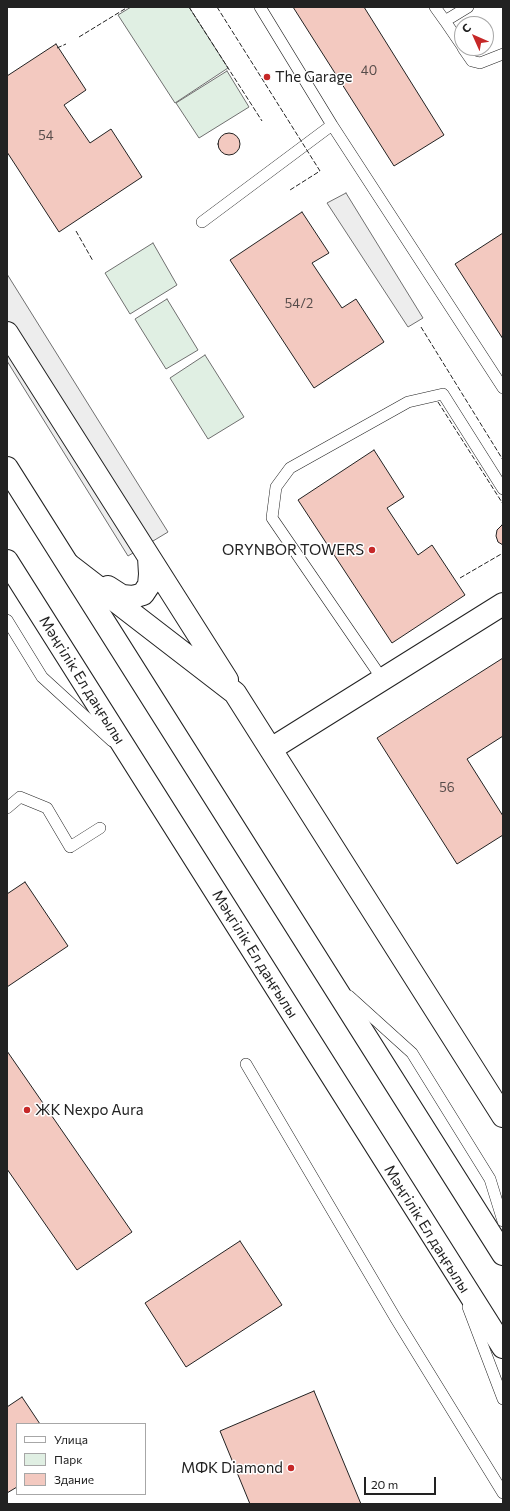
<!DOCTYPE html>
<meta charset="utf-8">
<style>
body{margin:0}
#map{position:relative;width:510px;height:1511px;overflow:hidden;background:#fff;font-family:Commissioner,sans-serif}
canvas{display:block}
.frame{position:absolute;inset:0;border:8px solid #222;pointer-events:none}
.legend{position:absolute;left:16px;top:1423px;width:130px;height:72px;box-sizing:border-box;background:#fff;border:1px solid #a7a7a7;margin:0;padding:5px 7px;list-style:none;font-size:12px;color:#222}
.legend li{display:flex;align-items:center;gap:8px;height:20px}
.legend b{width:20px;border:1px solid #a7a7a7}
.north{position:absolute;left:454px;top:16px;width:40px;height:40px;box-sizing:border-box;background:#fff;border:1px solid #a7a7a7;border-radius:50%;rotate:315deg;font-size:11px;font-weight:700;line-height:16px;text-align:center;color:#222}
.north::after{content:'';display:block;margin:auto;width:14px;height:18px;background:#c62828;clip-path:polygon(50% 0,100% 100%,50% 72%,0 100%)}
.scale{position:absolute;left:364px;top:1477px;width:72px;height:18px;box-sizing:border-box;border:2px solid #222;border-top:0;padding-left:5px;font-size:12px;line-height:14px;white-space:nowrap;color:#222;-webkit-text-stroke:3px #fff;paint-order:stroke}
</style>
<div id="map">
<canvas width="510" height="1511"></canvas>
<div class="frame"></div>
<ul class="legend">
<li><b style="height:5px;background:#fff"></b>Улица</li>
<li><b style="height:11px;background:#e0efe3"></b>Парк</li>
<li><b style="height:11px;background:#f3c9c0"></b>Здание</li>
</ul>
<div class="north">С</div>
<div class="scale">20 m</div>
</div>
<script>
const ctx = document.querySelector('canvas').getContext('2d');
ctx.lineJoin = 'round';
function fill(path, color) { ctx.fillStyle = color; ctx.fill(path, 'evenodd'); }
const toPath = rows => new Path2D(rows.map(r => 'M' + r).join(''));
function stroke(path, color, width, dash) { ctx.strokeStyle = color; ctx.lineWidth = width; ctx.lineCap = dash ? 'butt' : 'round'; ctx.setLineDash(dash || []); ctx.stroke(path); }
function write(font, color, halo, rows, align = 'center') {
  ctx.font = font + ' Commissioner,sans-serif'; ctx.lineWidth = 3; ctx.setLineDash([]); ctx.textBaseline = 'middle'; ctx.strokeStyle = halo; ctx.fillStyle = color; for (const [text, x, y, turn = 0] of rows) {
    ctx.save(); ctx.translate(x, y); ctx.rotate((+turn || 0) * Math.PI / 180); ctx.textAlign = isNaN(turn) ? turn : align; if (halo) ctx.strokeText(text, 0, 0); ctx.fillText(text, 0, 0); ctx.restore();
  }
}
const green = toPath([
 [131,7,189,7,228,68,175,103,118,15,131,7],
 [227,71,249,107,199,138,176,103,227,71],
 [153,243,177,285,130,314,105,273,153,243],
 [167,299,198,350,166,369,135,319,167,299],
 [205,355,244,417,208,439,170,378,205,355]
]);
fill(green, '#e0efe3');
stroke(green, '#6f6f6f', 1);
const parking = toPath([
 [346,193,423,318,408,327,327,203,346,193],
 [7,274,168,532,128,556,7,361,7,274]
]);
fill(parking, '#ededed');
stroke(parking, '#6f6f6f', 1);
const building = toPath([
 [293,7,364,7,444,135,394,166,293,7],
 [56,44,86,90,64,105,90,143,111,129,142,177,59,232,7,152,7,76,56,44],
 '218 144a11 11 0 1 1 22 0a11 11 0 1 1-22 0Z',
 [302,212,329,253,312,263,342,308,356,299,384,342,314,388,230,260,302,212],
 [503,233,503,339,455,264,503,233],
 [374,450,404,497,387,508,418,555,432,545,465,595,392,643,298,500,374,450],
 [502,525,503,525,503,545,498,542,496,536,497,530,502,525],
 [503,658,503,736,467,759,503,816,503,835,457,864,377,738,503,658],
 [25,882,68,946,7,987,7,894,25,882],
 [7,1051,132,1232,77,1270,7,1169,7,1051],
 [240,1241,282,1305,186,1367,145,1303,240,1241],
 [314,1391,361,1504,250,1504,220,1431,314,1391],
 [22,1397,40,1424,17,1424,17,1487,7,1493,7,1407,22,1397]
]);
fill(building, '#f3c9c0');
stroke(building, '#222', 1);
const lane = toPath([
 [435,7,445,21,468,7],
 [445,21,462,46],
 [463,48,472,61,480,63,503,54],
 [332,125,503,388],
 [202,222,332,125,260,7],
 [7,620,42,677,112,741],
 [383,680,272,518,276,487,290,468,408,402,443,394,503,489],
 [7,808,20,797,47,808,70,847,100,828],
 [349,996,412,1053,490,1179,503,1221],
 [246,1064,396,1319,503,1493],
 [468,1307,503,1399]
]);
const street = toPath([
 [7,333,227,680],
 [69,565,235,693,503,1116],
 [108,587,122,596,133,597,143,594,149,585,150,574,149,557],
 [271,749,503,604]
]);
const secondary = toPath([
 [7,468,503,1254],
 [7,561,503,1347]
]);
stroke(lane, '#222', 12);
stroke(street, '#222', 24);
stroke(secondary, '#222', 24);
stroke(lane, '#fff', 11);
stroke(street, '#fff', 22);
stroke(secondary, '#fff', 22);
stroke(toPath([
 [189,7,262,121],
 [217,7,320,171,290,190],
 [79,37,128,7],
 [57,48,66,44],
 [76,231,93,261],
 [421,327,503,460],
 [438,402,503,504],
 [460,578,503,553]
]), '#222', 1, [5, 2]);
for (const [x, y, r, color] of [
 [267,77,4,"#c62828"],
 [372,550,4,"#c62828"],
 [27,1110,4,"#c62828"],
 [291,1468,4,"#c62828"]
]) { const dot = new Path2D(); dot.arc(x, y, r, 0, 2 * Math.PI); ctx.fillStyle = color; ctx.fill(dot); stroke(dot, '#fff', 1.5); }
write('13px', '#564c4a', null, [
 ["40",369,71],
 ["54",46,136],
 ["54/2",299,304],
 ["56",447,788]
]);
write('15px', '#222', '#fff', [
 ["The Garage",275,77],
 ["ORYNBOR TOWERS",364,550,"right"],
 ["ЖК Nexpo Aura",35,1110],
 ["МФК Diamond",283,1468,"right"]
], 'left');
write('15px', '#222', '#fff', [
 ["Мәңгілік Ел даңғылы",82,680,58],
 ["Мәңгілік Ел даңғылы",255,954,58],
 ["Мәңгілік Ел даңғылы",427,1229,58]
]);
</script>
